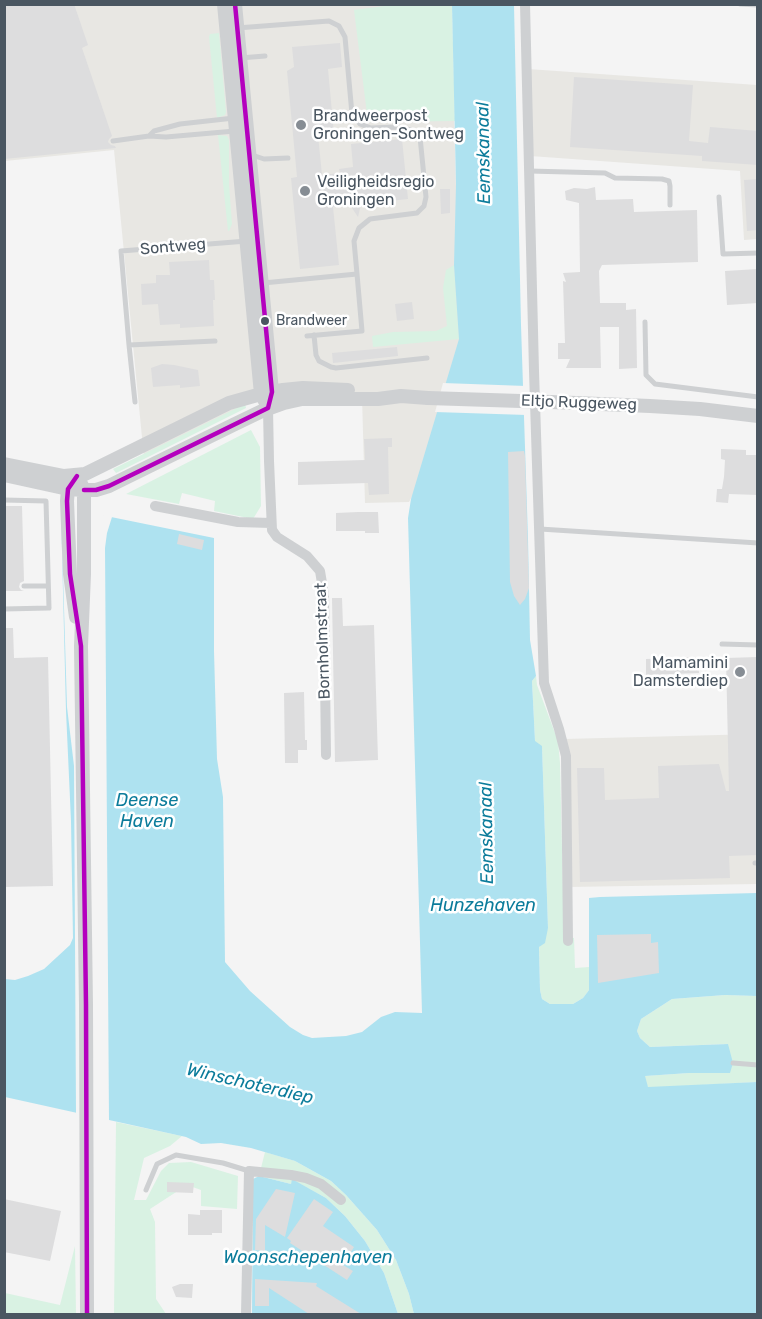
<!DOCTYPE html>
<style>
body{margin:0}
#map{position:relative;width:762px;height:1319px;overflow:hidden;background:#f4f4f4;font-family:Rubik,sans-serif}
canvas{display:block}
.frame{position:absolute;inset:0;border:6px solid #4a5661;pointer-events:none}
</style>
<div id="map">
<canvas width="762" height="1319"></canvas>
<div class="frame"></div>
</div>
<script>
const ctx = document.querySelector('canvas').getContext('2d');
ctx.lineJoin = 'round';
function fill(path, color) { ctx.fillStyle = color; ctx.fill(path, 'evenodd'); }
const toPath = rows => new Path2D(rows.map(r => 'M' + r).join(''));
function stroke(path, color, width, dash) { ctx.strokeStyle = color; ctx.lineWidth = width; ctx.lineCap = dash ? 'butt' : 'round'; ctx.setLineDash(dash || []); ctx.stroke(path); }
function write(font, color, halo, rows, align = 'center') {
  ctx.font = font + ' Rubik,sans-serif'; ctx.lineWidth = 5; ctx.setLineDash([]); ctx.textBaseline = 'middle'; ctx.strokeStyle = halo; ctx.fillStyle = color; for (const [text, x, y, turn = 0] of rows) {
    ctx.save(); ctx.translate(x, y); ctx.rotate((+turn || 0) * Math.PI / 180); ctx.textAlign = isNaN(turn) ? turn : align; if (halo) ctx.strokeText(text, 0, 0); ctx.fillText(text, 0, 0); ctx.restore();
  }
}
fill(toPath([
 [5,5,451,5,462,404,409,502,365,503,362,397,263,396,144,458,114,150,5,161],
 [528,69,757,85,757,239,744,240,740,171,530,156],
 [757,734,757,884,568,887,564,739]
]), '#e8e7e3');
fill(toPath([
 [399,4,452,5,455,121,368,122,354,10],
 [219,33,226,112,225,115,217,118,209,37,210,34],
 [218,135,227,136,229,140,229,184,232,224,229,231,228,231],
 [454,265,459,339,373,347,372,336,393,332,436,331,447,326,443,288,446,270],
 [245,404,246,408,116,473,113,469],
 [251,430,260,447,261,506,253,519,214,511,215,501,182,493,179,504,126,494],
 [536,676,537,685,558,741,560,763,564,936,574,938,575,968,589,967,589,990,583,998,573,1004,550,1004,542,999,540,990,539,947,548,928,542,747,535,742,532,681],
 [725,995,757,996,757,1082,648,1088,644,1076,689,1073,730,1073,727,1044,650,1047,640,1038,637,1031,641,1019,672,999],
 [116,1122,182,1136,170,1146,144,1158,134,1200,146,1200,161,1171,169,1163,191,1162,238,1176,237,1209,201,1206,201,1190,187,1185,150,1209,155,1222,156,1299,166,1314,114,1314],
 [265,1152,295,1161,331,1181,346,1195,377,1230,396,1260,409,1294,414,1314,398,1314,384,1273,365,1241,345,1216,326,1198,293,1180,291,1184,259,1176],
 [75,1246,76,1314,5,1314,5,1293,60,1305]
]), '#d9f2e3');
fill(toPath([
 [452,5,514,5,521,325,528,539,530,640,536,676,532,681,535,741,542,746,548,928,545,943,539,947,540,990,542,999,550,1004,573,1004,583,998,589,990,589,898,600,897,757,893,757,996,725,995,672,999,641,1019,637,1031,640,1038,650,1047,728,1044,733,1063,730,1073,689,1073,645,1076,648,1087,757,1082,757,1314,414,1314,409,1294,396,1260,377,1230,346,1195,331,1181,295,1161,251,1148,221,1143,201,1144,186,1137,5,1097,5,979,15,980,28,976,44,969,70,945,73,938,71,821,66,711,61,512,110,518,111,517,214,538,214,651,217,759,223,797,225,962,250,991,290,1027,303,1035,312,1038,346,1036,362,1032,381,1017,395,1012,422,1013,408,518,411,499,459,339,454,265,456,185],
 [259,1176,291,1184,292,1179,326,1198,345,1216,365,1241,384,1273,398,1314,252,1314,253,1179]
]), '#aee2f0');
fill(toPath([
 [443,383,526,386,527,415,435,412],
 [61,509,112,517,107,533,105,548,109,1121,107,1123,78,1117,78,1114,76,1113,74,766,67,707]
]), '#f4f4f4');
fill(toPath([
 [4,4,74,4,88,45,82,48,112,136,109,139,108,142,111,145,115,146,116,148,4,159],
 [340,43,342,67,328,69,334,134,318,135,322,175,340,173,339,169,353,167,351,144,402,139,408,199,361,204,358,217,350,205,333,207,339,265,300,269,291,178,297,177,287,71,294,67,292,47],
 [574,77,693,85,689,141,708,143,710,127,758,131,758,165,702,161,702,156,570,147],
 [758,179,758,230,747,231,744,180],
 [595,187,596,200,633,199,634,212,697,210,698,262,602,265,599,271,600,303,626,303,626,310,636,309,637,368,619,369,619,327,600,327,601,368,566,368,570,359,558,359,558,343,565,343,563,281,566,282,563,273,580,272,579,203,566,200,565,191,574,188,587,189],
 [440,189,450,189,450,213,441,214],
 [209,260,210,280,214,280,215,300,213,300,214,326,180,328,180,324,160,325,158,304,142,305,141,284,156,283,156,275,170,275,169,262],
 [758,269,758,303,727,305,725,271],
 [412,302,414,319,397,321,395,304],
 [397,347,398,356,333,363,332,353],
 [162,364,174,365,198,370,200,386,180,388,180,385,153,387,151,368],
 [392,438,392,447,388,447,389,494,369,495,368,483,298,485,298,462,365,460,364,439],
 [721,449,746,450,746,455,758,455,758,495,729,494,728,503,716,502,717,489,722,489,724,477,725,460,721,459],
 [524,451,525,456,529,588,525,599,520,605,514,596,510,582,508,452],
 [4,506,22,506,24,581,20,583,19,587,21,590,24,591,4,591],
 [358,512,378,512,379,533,365,533,365,531,336,531,336,513],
 [179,534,204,540,202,550,177,544],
 [332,598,342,598,343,626,374,625,378,760,335,762],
 [4,628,13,628,14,658,48,657,53,886,4,887],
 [698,657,699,673,646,675,646,659],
 [758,657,758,855,729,856,730,878,580,882,577,768,604,768,605,800,659,798,658,766,719,764,726,791,729,791,726,658],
 [304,692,305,740,307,740,307,750,298,750,298,763,285,763,284,693],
 [651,934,651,943,658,942,659,973,598,983,597,935],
 [167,1182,194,1183,193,1193,167,1192],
 [276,1189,295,1193,285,1237,265,1225,265,1251,255,1250,256,1219],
 [4,1199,61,1211,50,1261,4,1252],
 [314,1199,333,1212,323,1226,354,1247,343,1265,353,1271,347,1280,290,1243,291,1241,287,1238],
 [200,1210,222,1210,222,1233,212,1233,212,1235,188,1235,188,1214,200,1215],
 [255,1279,317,1283,316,1286,361,1314,309,1314,269,1288,269,1306,255,1306],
 [180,1284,193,1284,192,1298,176,1297,172,1287]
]), '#ddddde');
stroke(toPath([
 [740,4,758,5],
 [237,28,329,21,339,26,345,37,352,114,360,124,371,128,397,127,411,130,420,137,426,197,424,206,417,213,370,219,359,228,354,241,357,274,263,283],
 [240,58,265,56],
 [149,136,154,131,180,124,234,118],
 [113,141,149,136,166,137,235,131],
 [252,155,264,159,288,158],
 [529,171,605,173,615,178,662,179,669,181,670,186,670,205],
 [719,197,723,254,758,253],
 [645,322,646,375,655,384,758,397],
 [314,335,316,355,319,361,331,367,336,368,427,358],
 [307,336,362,331,357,274],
 [215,341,129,345,121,251,247,241],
 [129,345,135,402],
 [4,500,46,501,49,608,4,609],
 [540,529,758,543],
 [24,586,48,586],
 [722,644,758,645],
 [755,863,758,863],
 [733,1063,758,1065],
 [146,1190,157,1164,176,1155,223,1163,249,1171]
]), '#ced0d2', 5);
stroke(toPath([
 [525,4,534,371,544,683,559,729,566,756,568,941],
 [268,408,269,461,272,530,277,537,307,556,320,571,324,595,326,755],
 [155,506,238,522,271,523],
 [246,1314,249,1171,291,1175,306,1178,321,1184,341,1200]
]), '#ced0d2', 10);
stroke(toPath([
 [224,4,261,394,265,401],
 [235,4,270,370,272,392,270,400],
 [551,402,650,406,700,409,758,416],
 [4,464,64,476,85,474,229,403,261,394,283,390,303,388,348,390],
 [4,475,68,489,84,490,96,490,109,486,233,425,262,411,284,403,302,399,378,399,401,396,428,398],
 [77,476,84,490,84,574,81,646,86,1005,87,1314],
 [72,482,68,489,67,501,70,574,76,617]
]), '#ced0d2', 14);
stroke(toPath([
 [428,398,551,402]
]), '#ced0d2', 14);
stroke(toPath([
 [235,4,272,392,268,408],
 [77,476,68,489,67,501,70,574,81,646,86,1005,87,1314],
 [84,490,96,490,109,486,268,408]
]), '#b400be', 4.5);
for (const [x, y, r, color] of [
 [301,125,6,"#868d94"],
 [305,191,6,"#868d94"],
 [265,321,5,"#4a5661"],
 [740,672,6,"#868d94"]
]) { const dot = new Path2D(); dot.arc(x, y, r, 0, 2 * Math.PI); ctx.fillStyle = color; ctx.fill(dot); stroke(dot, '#fff', 2); }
write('14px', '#4a5661', '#fff', [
 ["Brandweer",276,321]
], 'left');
write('16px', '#4a5661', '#fff', [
 ["Brandweerpost",313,116],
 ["Groningen-Sontweg",313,134],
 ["Veiligheidsregio",317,182],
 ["Groningen",317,200],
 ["Mamamini",728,663,"right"],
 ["Damsterdiep",728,681,"right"]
], 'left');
write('16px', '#4a5661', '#fff', [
 ["Sontweg",173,247,-5],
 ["Eltjo Ruggeweg",579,403,2],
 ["Bornholmstraat",323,641,-92]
]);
write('italic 18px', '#0c7c9b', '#fff', [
 ["Eemskanaal",484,153,-91],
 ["Deense",147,801],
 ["Haven",147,822],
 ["Eemskanaal",487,833,-91],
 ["Hunzehaven",483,906],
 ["Winschoterdiep",250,1084,13],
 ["Woonschepenhaven",308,1258]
]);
</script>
